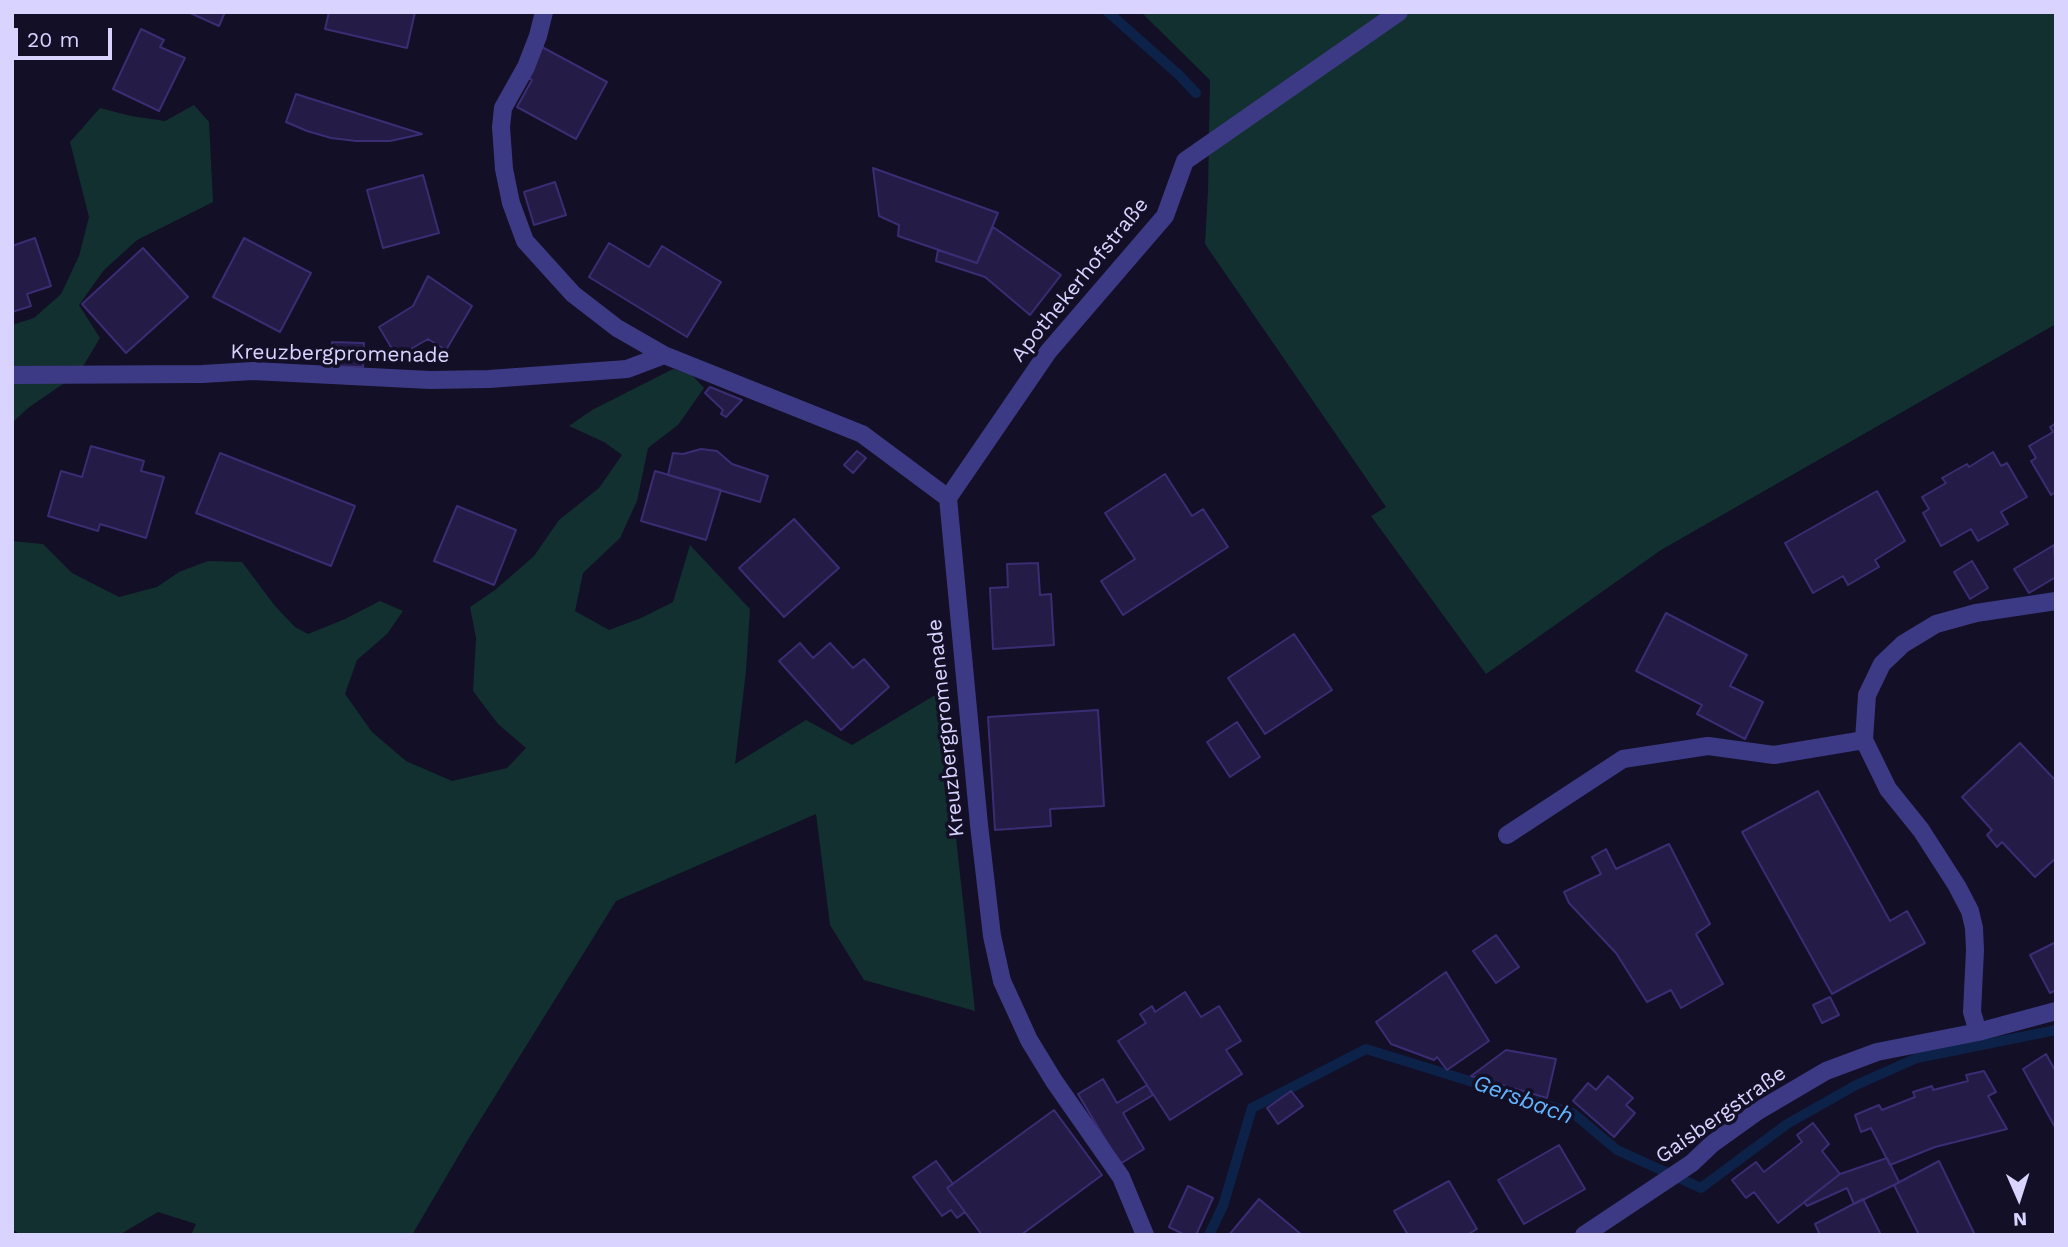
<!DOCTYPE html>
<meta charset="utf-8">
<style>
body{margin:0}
#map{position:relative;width:2068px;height:1247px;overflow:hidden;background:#130f26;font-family:"Work Sans",sans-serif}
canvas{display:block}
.frame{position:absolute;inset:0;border:14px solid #d9d4ff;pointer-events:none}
.north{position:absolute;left:1984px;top:1163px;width:70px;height:70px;-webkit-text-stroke:5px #130f26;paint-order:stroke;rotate:177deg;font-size:19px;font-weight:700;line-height:28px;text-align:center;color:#d9d4ff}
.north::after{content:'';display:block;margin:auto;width:24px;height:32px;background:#d9d4ff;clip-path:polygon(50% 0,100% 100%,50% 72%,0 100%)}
.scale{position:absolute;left:14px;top:28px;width:98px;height:32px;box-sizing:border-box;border:4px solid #d9d4ff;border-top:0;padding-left:9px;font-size:21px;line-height:24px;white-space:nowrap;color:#d9d4ff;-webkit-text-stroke:5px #130f26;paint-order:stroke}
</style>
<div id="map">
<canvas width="2068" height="1247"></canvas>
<div class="frame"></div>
<div class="north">N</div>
<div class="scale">20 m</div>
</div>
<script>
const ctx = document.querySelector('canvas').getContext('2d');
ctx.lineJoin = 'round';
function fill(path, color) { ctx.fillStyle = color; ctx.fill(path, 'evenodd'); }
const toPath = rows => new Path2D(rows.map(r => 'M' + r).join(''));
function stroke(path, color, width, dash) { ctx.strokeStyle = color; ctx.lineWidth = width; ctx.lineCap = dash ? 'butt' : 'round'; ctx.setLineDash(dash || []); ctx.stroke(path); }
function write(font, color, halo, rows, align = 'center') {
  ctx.font = font + ' "Work Sans",sans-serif'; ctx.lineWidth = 7; ctx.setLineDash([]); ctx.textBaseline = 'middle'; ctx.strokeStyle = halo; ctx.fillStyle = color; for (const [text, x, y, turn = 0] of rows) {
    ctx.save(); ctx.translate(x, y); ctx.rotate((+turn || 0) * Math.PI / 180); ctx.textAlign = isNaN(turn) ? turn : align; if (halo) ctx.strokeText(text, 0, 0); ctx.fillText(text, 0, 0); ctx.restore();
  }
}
fill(toPath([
 [1141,12,2056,12,2056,324,1661,550,1486,674,1371,516,1386,507,1205,244,1208,190,1210,80],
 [194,105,209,122,213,202,137,240,104,270,79,305,100,338,79,373,28,408,12,423,12,325,34,318,61,294,79,256,89,217,70,142,100,108,131,116,165,121],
 [673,369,692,375,704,388,678,425,648,448,637,501,620,538,583,573,575,611,609,630,641,618,673,602,690,545,750,609,746,671,735,764,806,720,852,745,940,692,975,1011,864,980,830,925,816,814,616,901,469,1138,412,1235,191,1235,196,1224,158,1212,119,1235,21,1235,12,1229,12,541,43,544,72,573,119,597,157,587,179,572,208,561,242,562,275,606,295,627,308,634,345,619,380,601,403,611,387,634,357,660,345,694,372,732,406,761,452,781,507,768,526,748,498,724,473,691,476,638,470,607,495,590,534,556,559,520,599,488,622,455,604,442,569,426,592,410]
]), '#12302f');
stroke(toPath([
 [1108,12,1179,75,1196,93],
 [1209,1235,1223,1206,1252,1108,1366,1049,1573,1113,1617,1150,1701,1188,1787,1124,1856,1085,1917,1058,2056,1030]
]), '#0c2248', 10);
const building = toPath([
 [188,12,225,12,219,26,188,12],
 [329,12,415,12,407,48,325,29,329,12],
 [141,29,164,40,160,47,185,58,159,111,113,89,141,29],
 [542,47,607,82,576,139,517,107,532,80,526,77,542,47],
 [296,94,422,134,390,141,356,141,331,138,307,131,286,122,296,94],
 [873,168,998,213,977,263,898,236,899,225,879,216,873,168],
 [423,175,439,233,383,248,367,190,423,175],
 [555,182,566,215,534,225,524,192,555,182],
 [993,227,1061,275,1030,315,985,277,936,261,938,250,977,263,993,227],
 [35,238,51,286,27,294,31,306,12,312,12,246,35,238],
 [244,238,311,273,280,332,213,297,244,238],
 [609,243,649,267,662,246,721,282,687,337,589,277,609,243],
 [143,248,188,297,126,353,82,304,143,248],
 [428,276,472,306,446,350,428,339,397,357,379,327,413,306,428,276],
 [332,342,364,343,363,367,331,366,332,342],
 [710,387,742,400,726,417,721,414,723,410,705,393,710,387],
 [2056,423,2056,492,2051,495,2031,461,2036,458,2029,446,2053,432,2050,427,2056,423],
 [91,446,144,461,141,471,164,477,146,538,100,524,98,531,48,516,61,471,82,477,91,446],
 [701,449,717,451,732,464,768,476,760,502,668,475,673,453,683,454,701,449],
 [857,451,866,458,853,473,844,465,857,451],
 [1993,452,2001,466,2007,463,2027,497,2001,512,2008,524,1978,541,1971,529,1941,546,1923,513,1929,509,1922,497,1946,483,1942,478,1967,464,1969,467,1993,452],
 [220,453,355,506,331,566,196,513,220,453],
 [655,471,721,490,706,540,641,521,655,471],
 [1165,474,1192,516,1203,509,1228,547,1123,615,1101,581,1135,559,1105,513,1165,474],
 [1877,491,1905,541,1875,560,1879,567,1848,585,1843,576,1813,593,1785,543,1877,491],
 [457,506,516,530,494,585,434,561,457,506],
 [794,519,839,568,784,617,739,568,794,519],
 [2054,545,2056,577,2029,593,2014,569,2054,545],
 [1972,561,1988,588,1970,599,1954,572,1972,561],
 [1038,563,1040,595,1051,594,1054,645,993,649,990,588,1008,587,1007,564,1038,563],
 [1666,613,1747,655,1730,686,1763,702,1745,739,1697,714,1702,705,1636,671,1666,613],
 [1294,634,1332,690,1265,734,1228,678,1294,634],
 [800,643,813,658,830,643,853,668,864,659,889,687,841,730,779,661,800,643],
 [1098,710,1104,806,1050,809,1051,826,995,830,988,717,1098,710],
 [1237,722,1260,757,1230,777,1207,742,1237,722],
 [2020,743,2056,781,2056,858,2035,877,2002,842,1997,847,1987,835,1992,830,1962,797,2020,743],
 [1818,791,1890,921,1907,911,1925,943,1832,994,1742,832,1818,791],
 [1669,844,1710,924,1696,934,1723,984,1681,1008,1671,990,1647,1002,1616,953,1569,903,1564,892,1601,874,1592,857,1606,849,1616,869,1669,844],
 [1496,935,1519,967,1496,983,1473,951,1496,935],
 [2056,942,2056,990,2050,993,2030,955,2056,942],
 [1446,972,1489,1041,1447,1070,1437,1057,1434,1060,1391,1044,1376,1022,1446,972],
 [1185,992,1201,1017,1219,1006,1241,1041,1226,1050,1242,1074,1170,1120,1118,1041,1146,1023,1140,1014,1152,1006,1155,1012,1185,992],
 [1830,997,1839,1015,1822,1023,1813,1005,1830,997],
 [1506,1050,1556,1059,1547,1098,1471,1076,1506,1050],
 [2046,1054,2056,1072,2056,1129,2023,1069,2046,1054],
 [1984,1071,1996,1092,1988,1096,2007,1129,1935,1147,1890,1165,1871,1128,1861,1132,1855,1115,1879,1105,1882,1110,1915,1097,1913,1092,1932,1086,1933,1090,1968,1081,1966,1075,1984,1071],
 [1608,1076,1633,1098,1626,1105,1635,1113,1614,1137,1573,1101,1588,1083,1596,1090,1608,1076],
 [1103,1079,1117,1103,1147,1085,1153,1095,1123,1113,1144,1149,1120,1164,1078,1094,1103,1079],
 [1291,1091,1303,1106,1278,1124,1267,1108,1291,1091],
 [1054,1110,1102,1175,1021,1235,982,1235,947,1188,1054,1110],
 [1813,1123,1829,1144,1822,1151,1840,1174,1778,1223,1754,1192,1746,1198,1732,1180,1756,1162,1764,1172,1802,1142,1797,1135,1813,1123],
 [1559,1145,1585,1189,1524,1224,1498,1180,1559,1145],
 [1887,1158,1899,1182,1894,1185,1854,1204,1847,1188,1807,1206,1804,1202,1840,1174,1887,1158],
 [936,1161,953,1184,947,1188,965,1212,957,1218,951,1210,942,1216,913,1177,936,1161],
 [1939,1161,1975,1235,1919,1235,1894,1185,1939,1161],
 [1449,1181,1477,1229,1467,1235,1408,1235,1394,1211,1449,1181],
 [1188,1186,1213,1198,1196,1235,1185,1235,1169,1227,1188,1186],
 [1259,1199,1302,1235,1229,1235,1259,1199],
 [1863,1199,1881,1235,1820,1235,1815,1224,1863,1199]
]);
fill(building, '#241b47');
stroke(building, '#3b2d73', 2);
stroke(toPath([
 [544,12,538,36,526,67,503,108,501,127,504,169,511,203,525,241,573,294,617,328,664,355,862,434,948,498,979,825,992,936,1002,981,1029,1040,1054,1081,1121,1177,1145,1235],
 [12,375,202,374,253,371,430,380,489,379,627,369,664,355],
 [948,498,1048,352,1165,216,1185,161,1399,12],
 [1507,835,1623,759,1708,746,1774,755,1864,740],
 [1978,1032,1972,1012,1975,950,1974,928,1970,911,1957,886,1921,830,1888,789,1864,740,1867,695,1882,664,1903,644,1936,624,1976,613,2056,601],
 [1584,1235,1692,1163,1712,1144,1758,1111,1826,1071,1877,1052,1978,1032,2056,1011]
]), '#3d3a85', 18);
write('21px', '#d9d4ff', '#130f26', [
 ["Apothekerhofstraße",1080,280,-51],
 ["Kreuzbergpromenade",340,354,1],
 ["Kreuzbergpromenade",946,728,-96],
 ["Gaisbergstraße",1721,1115,-35]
]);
write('italic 23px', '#62b6ff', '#130f26', [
 ["Gersbach",1523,1100,20]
]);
</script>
